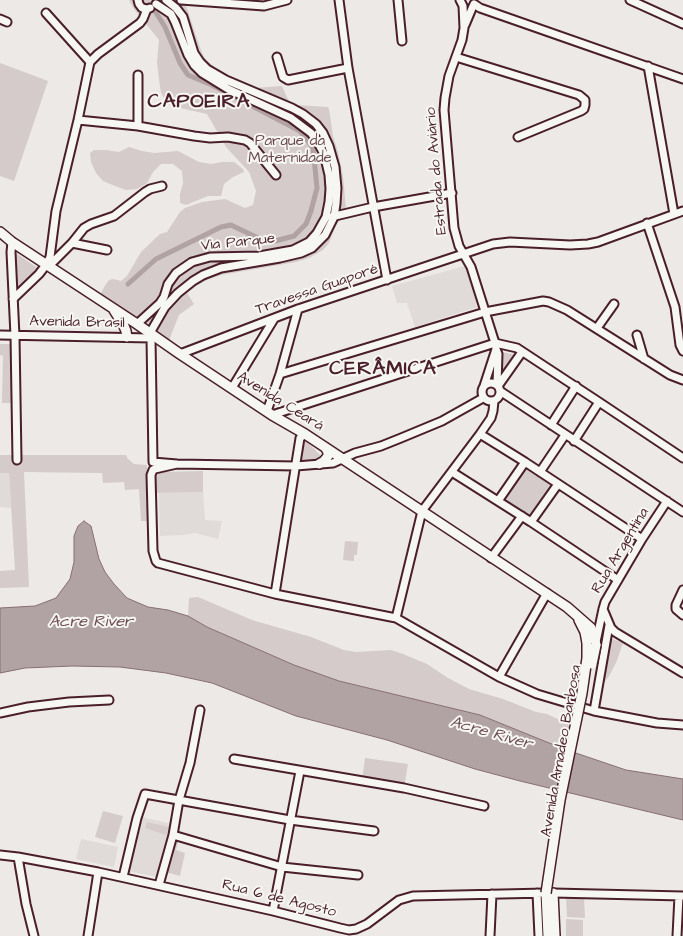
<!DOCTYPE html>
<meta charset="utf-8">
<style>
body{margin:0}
canvas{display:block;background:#ece9e6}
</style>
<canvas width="683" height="936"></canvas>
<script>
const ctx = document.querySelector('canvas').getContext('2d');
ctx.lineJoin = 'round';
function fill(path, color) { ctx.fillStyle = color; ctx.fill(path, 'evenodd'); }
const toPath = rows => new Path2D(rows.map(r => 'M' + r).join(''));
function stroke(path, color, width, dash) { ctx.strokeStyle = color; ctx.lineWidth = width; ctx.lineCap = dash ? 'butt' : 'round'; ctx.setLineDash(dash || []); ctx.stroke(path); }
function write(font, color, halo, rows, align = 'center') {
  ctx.font = font + ' "Architects Daughter",sans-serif'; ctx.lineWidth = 4; ctx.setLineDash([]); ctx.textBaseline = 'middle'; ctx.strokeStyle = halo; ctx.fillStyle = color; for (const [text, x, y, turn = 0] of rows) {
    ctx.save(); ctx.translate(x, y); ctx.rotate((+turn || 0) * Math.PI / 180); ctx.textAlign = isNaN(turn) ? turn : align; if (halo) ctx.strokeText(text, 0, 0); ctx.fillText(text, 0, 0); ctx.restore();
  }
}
fill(toPath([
 [465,266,472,286,477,307,415,327,407,303,397,303,392,286],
 [0,473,9,473,11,508,0,507],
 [203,492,205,520,222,521,218,539,195,533,183,535,160,536,159,493],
 [141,817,172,824,158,877,128,871],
 [81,839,118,847,114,867,76,859]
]), '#e0dad8');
fill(toPath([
 [129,0,180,0,186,5,196,36,202,53,206,60,225,76,255,88,282,86,289,102,295,105,328,107,329,109,333,136,338,152,343,176,346,209,345,213,336,225,329,243,323,250,309,258,296,262,221,275,209,279,197,285,187,293,194,304,179,315,168,343,100,296,104,287,109,280,113,279,121,281,127,276,141,252,160,234,167,232,180,212,185,208,202,202,225,199,245,208,253,205,256,191,249,172,226,147,207,114,171,106,166,103,161,92,160,87,157,62,159,40,134,9],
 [0,63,48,81,14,181,0,176],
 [129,147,142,151,154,153,178,151,199,162,211,164,222,162,234,162,243,169,244,172,233,177,224,184,221,196,208,196,186,205,180,203,180,194,183,183,182,171,173,164,161,164,153,172,147,183,137,189,126,190,115,186,103,181,96,173,91,162,90,153,94,150,106,150,119,152],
 [13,251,39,269,16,292],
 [0,344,13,344,12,403,2,403,3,356,0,355],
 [502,352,516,355,501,381],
 [303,438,322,457,300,464],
 [0,455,126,455,128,459,134,464,147,465,148,521,141,521,139,489,125,490,124,482,103,483,102,473,24,472,29,587,0,588,0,571,15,570,9,473,0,473],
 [525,469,554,487,531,520,503,502],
 [203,471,203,492,156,493,156,478,158,474,160,472],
 [345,541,358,542,357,555,354,555,354,561,343,560],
 [198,597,252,620,311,637,344,650,356,652,391,650,403,654,427,664,448,678,469,689,503,699,536,712,547,714,568,724,569,727,564,749,480,715,339,681,294,665,207,627,188,616,189,598],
 [610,638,623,643,616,663,609,676,603,684],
 [365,758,408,764,404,788,362,782],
 [103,811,123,816,115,843,95,837],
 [147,822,169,827,166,835,145,828],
 [174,838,179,839,176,850,185,853,180,876,166,872],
 [566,897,584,898,585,918,567,917],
 [566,919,583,920,583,936,566,936]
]), '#d4cbca');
const water = toPath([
 [84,521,91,526,99,559,105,572,114,584,127,598,148,607,168,610,188,616,207,627,294,665,339,681,480,715,564,749,626,770,683,779,683,820,520,781,475,769,387,740,296,716,212,683,166,673,120,667,72,666,25,668,0,673,0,608,35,606,56,598,70,579,74,562,74,536,78,526,84,521]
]);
fill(water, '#b1a2a3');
stroke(water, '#886e73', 1);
stroke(toPath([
 [128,284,156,259,221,227,231,225,258,238,275,241,294,236,306,224,311,211,317,188,313,148,300,131,212,85,188,75,180,63,165,27,155,11]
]), '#b1a2a3', 5);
const minor = toPath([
 [138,0,139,4,142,8,147,9,150,8],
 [181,0,264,6,287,0],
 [339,0,348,68,387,280],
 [398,0,402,41],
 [460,0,463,6,464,28,462,40,449,76,445,98,444,110,454,228,459,246,471,267,495,343,496,349,498,354,497,385],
 [630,0,683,24],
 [474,4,480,8,683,79],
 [46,13,90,62],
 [0,19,7,22],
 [465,25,473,6],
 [277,57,283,77,288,80,348,68],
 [456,57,579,95,585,100,585,105,584,109,581,111,518,137],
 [648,66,674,214],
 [78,120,138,126,194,136,210,138,228,137,245,140,250,143,276,175],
 [138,126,138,75],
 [331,217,373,207,452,193],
 [647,223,675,307,680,345,683,351],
 [12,242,11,252,15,336,17,460],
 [72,243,107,250],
 [49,266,72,243,84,228,91,224,114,216,145,192,150,189,162,186],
 [13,299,39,274,46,265,50,257,56,211,78,120,90,62,98,54,140,23,143,19,147,9],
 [137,324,160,303,164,297,168,284,176,273,192,262,210,257,259,256,293,250,309,242,317,233,326,217,329,202,330,189,329,175,324,154,317,141,311,133,291,118,228,89,202,73,194,65,188,55,175,22,171,14,156,4],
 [597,328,614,304],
 [150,333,165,307,178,293,193,281,203,275,221,268,280,258,301,253,312,248,325,235,334,217,336,204,337,188,335,167,329,146,323,133,316,124,303,114,292,108,226,80,207,69,200,62,194,53,183,17,176,8,166,0],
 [0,335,151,338,153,336],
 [637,335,644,359],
 [151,338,153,462,177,464,296,466,333,463,355,453,381,446,401,438,442,421,483,398],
 [180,354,298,309,493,244,510,242,570,245,588,244,598,242,683,211],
 [280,374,485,312,543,301,549,302,567,310,670,375,683,380],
 '482 392a9 9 0 1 1 18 0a9 9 0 1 1-18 0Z',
 [484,386,496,349],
 [498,386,522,352],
 [232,388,274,319],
 [500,391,683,512],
 [267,411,280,374,298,309],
 [272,415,495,343,517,348,599,402,683,458],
 [551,425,576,386],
 [480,434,525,462,642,539],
 [574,441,599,402],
 [177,464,155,469,153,470,151,475,153,551,156,561,158,563,275,594,396,618,499,677,537,694,594,711,657,723,683,725],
 [452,472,531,522,618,580],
 [540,472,565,435],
 [498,501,525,462],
 [531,522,558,484],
 [491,558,522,516],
 [683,590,676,605,676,609,683,615],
 [275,594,300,438,305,434],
 [603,609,611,628,615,632,683,673],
 [396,618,422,511,480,434,491,418,493,411,494,401],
 [596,642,603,609,605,602,642,539,667,501],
 [499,677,547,593],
 [594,711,609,625],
 [0,713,28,707,69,702,109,700],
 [234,759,404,788,484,806],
 [173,835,282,867,358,875],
 [0,855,18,857,98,872,273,911,340,928,349,930,356,929,367,924,399,900,413,896,546,893],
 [18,857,26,904,34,936],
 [123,877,137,818,145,794,290,820,374,831],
 [159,885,173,835,179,800,190,763,200,710],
 [537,893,539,936],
 [553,893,683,896],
 [273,911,300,771],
 [88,936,98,872],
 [490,936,492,894],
 [677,936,679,896]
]);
const major = toPath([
 [0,232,12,242,137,324,180,354,272,415,305,434,567,607,591,628,596,645],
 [114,310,124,326,126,331,127,337],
 [319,464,324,461,328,456,328,452,325,447],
 [579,620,585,632,587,643],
 [546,893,548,936],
 [553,893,555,936]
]);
stroke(minor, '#4a1f2b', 11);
stroke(major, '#4a1f2b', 12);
stroke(minor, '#f6f6f2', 7);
stroke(major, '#f6f6f2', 9);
const majorBridge = toPath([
 [592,664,596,645],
 [546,893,560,800,582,693,587,658,587,643]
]);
stroke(majorBridge, '#4a1f2b', 12, []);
stroke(majorBridge, '#f6f6f2', 9);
write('15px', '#6c4a53', '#f6f6f2', [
 ["Parque da",290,142],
 ["Maternidade",290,159]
]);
write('15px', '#4a1f2b', '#f6f6f2', [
 ["Estrada do Aviário",437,171,-95],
 ["Via Parque",238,243,-6],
 ["Travessa Guaporé",317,290,-19],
 ["Avenida Brasil",77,323,1],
 ["Avenida Ceará",280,402,32],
 ["Rua Argentina",621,551,-59],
 ["Avenida Amadeo Barbosa",562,751,-80],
 ["Rua 6 de Agosto",279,899,14]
]);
write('italic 16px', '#6e4d55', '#f6f6f2', [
 ["Acre River",91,623],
 ["Acre River",491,734,16]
]);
ctx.letterSpacing = '1px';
write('bold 20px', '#4a1f2b', '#f6f6f2', [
 ["CAPOEIRA",199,103],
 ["CERÂMICA",383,370]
]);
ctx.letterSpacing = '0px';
</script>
